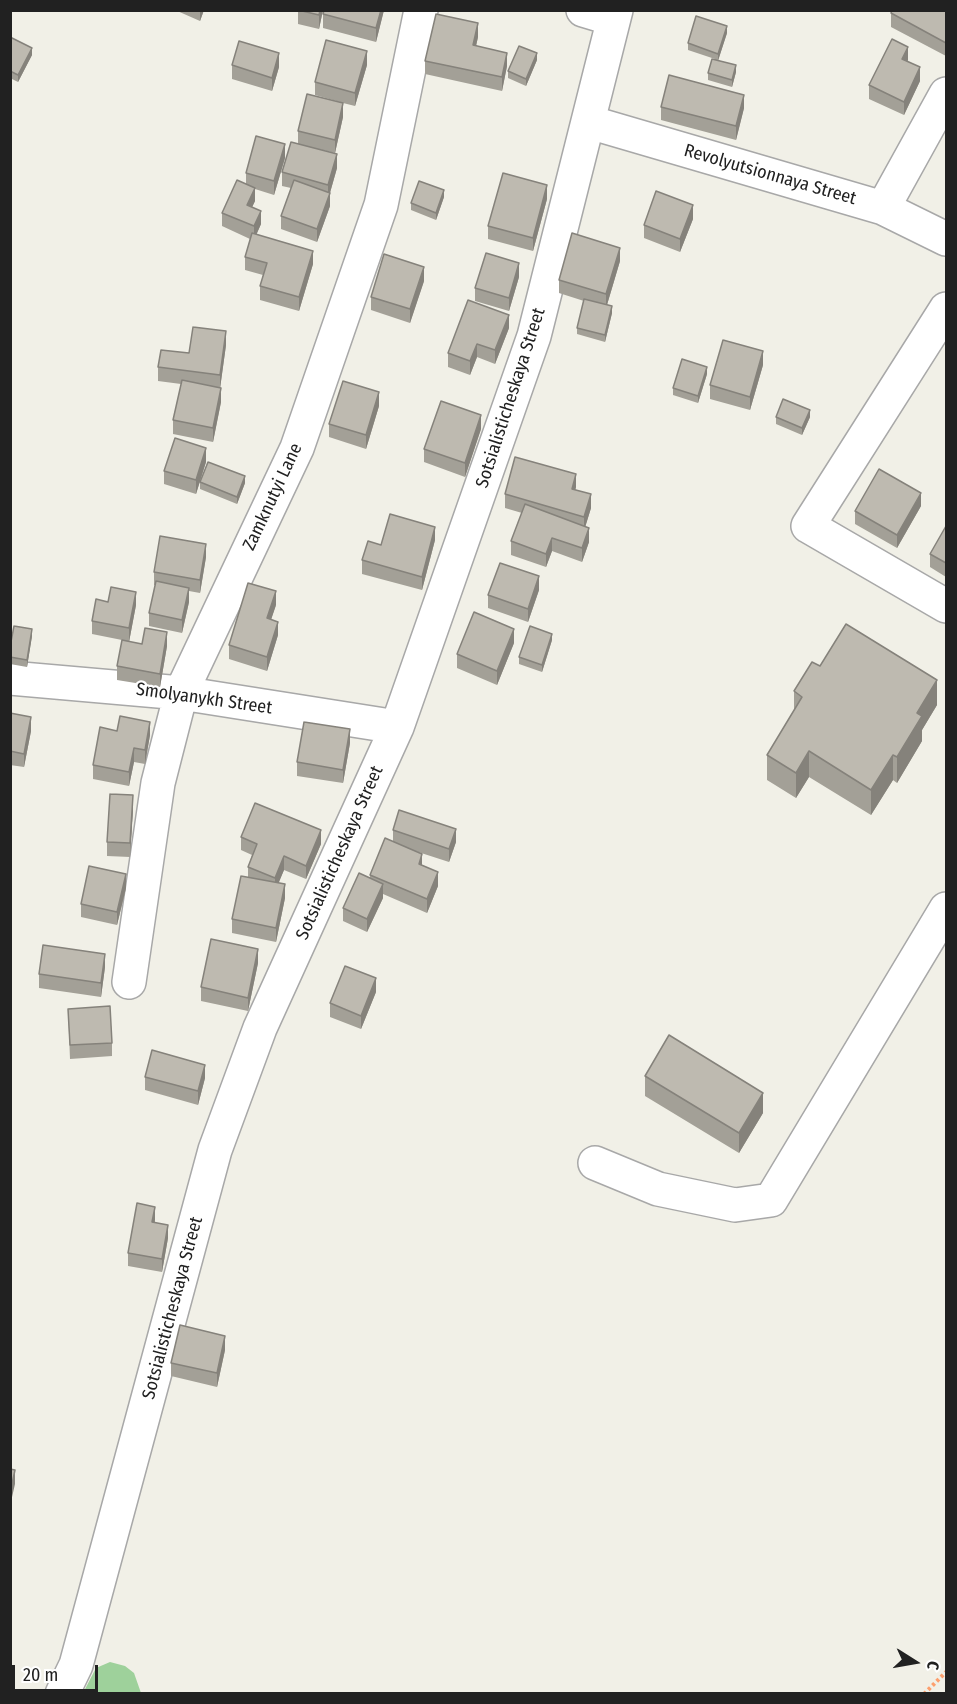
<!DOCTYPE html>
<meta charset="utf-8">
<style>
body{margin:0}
#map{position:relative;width:957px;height:1704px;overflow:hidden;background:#f1f0e7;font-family:"Fira Sans Condensed",sans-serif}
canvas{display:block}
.frame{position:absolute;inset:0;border:12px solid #212121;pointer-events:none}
.north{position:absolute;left:885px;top:1632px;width:60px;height:60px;-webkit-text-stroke:4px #fff;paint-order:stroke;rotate:101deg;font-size:16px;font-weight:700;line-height:24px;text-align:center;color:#212121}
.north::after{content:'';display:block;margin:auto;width:21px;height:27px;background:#212121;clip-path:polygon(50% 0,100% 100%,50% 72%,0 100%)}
.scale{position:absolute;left:12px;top:1665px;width:86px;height:27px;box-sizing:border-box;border:3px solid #212121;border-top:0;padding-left:8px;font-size:18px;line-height:21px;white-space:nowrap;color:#212121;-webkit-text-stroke:4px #fff;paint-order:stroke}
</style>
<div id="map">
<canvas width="957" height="1704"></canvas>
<div class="frame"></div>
<div class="north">С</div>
<div class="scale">20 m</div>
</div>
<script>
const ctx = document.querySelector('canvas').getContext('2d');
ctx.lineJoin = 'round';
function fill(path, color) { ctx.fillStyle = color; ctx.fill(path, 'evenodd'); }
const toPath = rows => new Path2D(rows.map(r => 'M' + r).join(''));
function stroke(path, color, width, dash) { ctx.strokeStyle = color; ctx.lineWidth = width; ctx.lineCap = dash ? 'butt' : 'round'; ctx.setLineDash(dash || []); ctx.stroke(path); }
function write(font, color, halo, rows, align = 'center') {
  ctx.font = font + ' "Fira Sans Condensed",sans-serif'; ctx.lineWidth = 4.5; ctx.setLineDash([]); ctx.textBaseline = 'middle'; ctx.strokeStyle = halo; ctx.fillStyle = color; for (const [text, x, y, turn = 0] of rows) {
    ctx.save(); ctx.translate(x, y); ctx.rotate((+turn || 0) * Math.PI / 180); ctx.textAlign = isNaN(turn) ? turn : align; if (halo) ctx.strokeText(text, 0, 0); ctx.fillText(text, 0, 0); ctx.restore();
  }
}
fill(toPath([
 [110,1662,125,1666,134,1673,141,1693,83,1693,96,1668]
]), '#9ed19b');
const minor = toPath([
 [583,10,613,19],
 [589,122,883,208,946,239],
 [883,208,946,94],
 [946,309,808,526,946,606],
 [10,678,181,693,397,727],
 [129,982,158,783,181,693,297,448,381,205,421,10],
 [595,1163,658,1189,735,1205,771,1200,946,909],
 [62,1694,76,1665,215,1150,260,1028,397,727,534,336,616,10]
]);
stroke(minor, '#a8a8a8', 36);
stroke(toPath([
 [924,1694,946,1672]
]), '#fd9f6d', 4, [3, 3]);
stroke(minor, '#fff', 33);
fill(toPath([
 [175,10,204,10,200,21],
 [298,10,323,10,319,29,298,24],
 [384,10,376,42,323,28,323,14],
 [946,10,946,56,891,27,891,13],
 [727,33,718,60,736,72,732,87,708,80,708,73,715,59,688,50,688,43],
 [10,37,32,55,18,82,10,78],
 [478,37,476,46,507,66,502,91,425,74,425,61],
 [537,60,526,86,508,78,508,71],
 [908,60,907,62,920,81,904,115,869,99,869,85],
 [232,65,279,67,272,91,232,79],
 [367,65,355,106,343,103,343,117,335,153,318,149,337,168,330,193,330,206,317,242,281,229,281,216,291,188,282,186,282,172,298,144,298,131,340,102,315,95,315,82],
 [661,107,744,108,736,140,661,120],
 [285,158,274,195,255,189,255,201,252,207,261,224,256,235,313,264,299,311,260,300,260,286,263,275,245,270,245,257,250,239,222,226,222,213,246,184,246,173],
 [444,197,436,220,411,210,411,203],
 [547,199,533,251,488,239,488,226],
 [693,219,680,252,644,238,644,225],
 [620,261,607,305,612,313,605,342,577,334,577,328,584,301,559,293,559,280],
 [519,277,509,311,475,301,475,288],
 [424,281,410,323,371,310,371,297],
 [509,328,495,364,477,357,470,375,448,367,448,353],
 [226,345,220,388,221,402,213,442,173,434,173,420,181,384,158,381,158,367,189,353],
 [763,365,750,410,710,399,710,385],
 [707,374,698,403,673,395,673,388],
 [379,406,366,449,329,437,329,424],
 [776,417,810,417,802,435,776,424],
 [481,429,465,477,424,462,424,449],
 [206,462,196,494,164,484,164,471],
 [200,482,245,483,237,504,200,489],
 [576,487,575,490,591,508,585,527,589,542,582,562,552,551,546,567,511,555,511,541,522,513,505,508,505,494],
 [921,506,897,548,855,524,855,511],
 [946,526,946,577,930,567,930,554],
 [435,540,422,590,362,574,362,560,381,545],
 [206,557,200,593,189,591,189,602,182,633,149,626,149,613,155,585,154,585,154,572],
 [539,590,528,622,488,608,488,595],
 [136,605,129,642,142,644,167,646,160,687,117,680,117,666,122,640,92,634,92,621],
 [276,605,271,619,278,635,267,671,229,659,229,645],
 [32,636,27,667,10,664,10,647],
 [552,640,542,672,519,664,519,657],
 [514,643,497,685,457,668,457,654],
 [820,666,937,705,922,730,922,741,897,783,893,780,871,815,809,777,796,798,767,780,767,755,794,710,794,691],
 [10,713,31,731,24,767,10,765],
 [117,731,150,735,145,764,134,762,129,786,93,779,93,765],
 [350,743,343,783,297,776,297,762],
 [133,809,130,857,107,856,107,842],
 [393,830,456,842,449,862,415,851,422,865,438,886,427,913,383,894,383,898,367,932,343,921,343,908,370,878,370,875,393,841],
 [241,837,321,844,306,879,284,870,278,883,285,898,276,942,232,933,232,919,248,877,248,867,252,855,241,850],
 [126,888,117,925,81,917,81,904],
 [258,963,248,1011,201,1001,201,987],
 [105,967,101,997,39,988,39,974],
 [376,992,361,1029,330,1017,330,1003],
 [68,1009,112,1043,112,1056,70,1059],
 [645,1076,763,1113,739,1153,645,1096],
 [145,1077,205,1078,198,1105,145,1090],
 [155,1220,155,1222,168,1238,162,1272,128,1266,128,1253],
 [225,1350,217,1387,171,1376,171,1363]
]), '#a3a097');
fill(toPath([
 [200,10,204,10,200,21],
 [320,10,323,10,319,29,319,15],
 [381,10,384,10,376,42,376,28],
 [478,23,478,37,473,59,473,45],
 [727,26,727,33,718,61,718,54],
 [908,47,908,60,902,73,902,59],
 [32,48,32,55,18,82,18,75],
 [367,51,367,65,355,106,355,93],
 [279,53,279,67,272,91,272,78],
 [507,53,507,66,502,91,502,77],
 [537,53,537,60,526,86,526,79],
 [736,65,736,72,732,87,732,80],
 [920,67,920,81,904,115,904,102],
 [744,95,744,108,736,140,736,126],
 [343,103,343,117,335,153,335,140],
 [285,144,285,158,274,195,274,181],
 [337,154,337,168,329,196,330,193,330,206,317,242,317,229,328,198,328,185],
 [547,185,547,199,533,251,533,238],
 [255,188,255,201,247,218,247,205],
 [444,190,444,197,436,220,436,213],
 [693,205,693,219,680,252,680,239],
 [261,211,261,224,254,240,254,226],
 [620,248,620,261,606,308,606,294],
 [313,251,313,264,299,311,299,297],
 [519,263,519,277,509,311,509,298],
 [424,267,424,281,410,323,410,309],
 [612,306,612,313,605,342,605,335],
 [509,315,509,328,495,364,495,350],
 [226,331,226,345,220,389,220,375],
 [477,344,477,357,470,375,470,361],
 [763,351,763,365,750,410,750,397],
 [707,367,707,374,698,403,698,396],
 [221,388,221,402,213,442,213,428],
 [379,392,379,406,366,449,366,435],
 [810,410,810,417,802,435,802,428],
 [481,415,481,429,465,477,465,463],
 [206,448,206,462,196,494,196,480],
 [576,474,576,487,572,503,572,489],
 [245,476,245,483,237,504,237,497],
 [921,493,921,506,897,548,897,535],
 [591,494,591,508,584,531,584,517],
 [435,527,435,540,422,590,422,577],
 [589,528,589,542,582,562,582,548],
 [552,538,552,551,546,567,546,554],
 [206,544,206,557,200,593,200,580],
 [539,576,539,590,528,622,528,609],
 [189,588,189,602,182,633,182,620],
 [276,591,276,605,267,632,267,618],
 [136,592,136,605,129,642,129,628],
 [278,622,278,635,267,671,267,657],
 [32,629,32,636,27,667,27,660],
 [514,629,514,643,497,685,497,671],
 [167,632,167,646,160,687,160,674],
 [552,634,552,640,542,672,542,665],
 [937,680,937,705,922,730,922,741,897,783,897,757,917,713],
 [31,717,31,731,24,767,24,754],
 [150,722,150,735,145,764,145,750],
 [350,729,350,743,343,783,343,770],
 [134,748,134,762,129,786,129,772],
 [809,751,809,777,796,798,796,773],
 [893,755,893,780,871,815,871,790],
 [133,795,133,809,130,857,130,843],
 [456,829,456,842,449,862,449,849],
 [321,830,321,844,306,879,306,866],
 [422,854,422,868,419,864],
 [284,856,284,870,275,892,275,878],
 [438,872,438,886,427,913,427,899],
 [126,874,126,888,117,925,117,912],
 [285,884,285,898,276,942,276,928],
 [383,884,383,898,367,932,367,919],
 [258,949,258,963,248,1011,248,998],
 [105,954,105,967,101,997,101,983],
 [376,978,376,992,361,1029,361,1016],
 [205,1065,205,1078,198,1105,198,1091],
 [763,1093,763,1113,739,1153,739,1133],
 [155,1207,155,1220,152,1236,152,1222],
 [168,1225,168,1238,162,1272,162,1259],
 [225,1336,225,1350,217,1387,217,1373],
 [15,1470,15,1484,10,1506,10,1493]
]), '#85827b');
const building = toPath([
 [298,10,320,10,319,15,298,10],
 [324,10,381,10,376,28,323,14,324,10],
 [892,10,946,10,946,43,891,13,892,10],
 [436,14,478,23,473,45,507,53,502,77,425,61,436,14],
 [696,16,727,26,718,54,688,43,696,16],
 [10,37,32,48,18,75,10,71,10,37],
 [892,39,908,47,902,59,920,67,904,102,869,85,892,39],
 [326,40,367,51,355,93,315,82,326,40],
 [239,41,279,53,272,78,232,65,239,41],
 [519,46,537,53,526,79,508,71,519,46],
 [712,59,736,65,732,80,708,73,712,59],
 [669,75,744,95,736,126,661,107,669,75],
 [307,94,343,103,335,140,298,131,307,94],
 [256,136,285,144,274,181,246,173,256,136],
 [291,142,337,154,328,185,282,172,291,142],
 [503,173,547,185,533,238,488,226,503,173],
 [237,180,255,188,247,205,261,211,254,226,222,213,237,180],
 [294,180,330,193,317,229,281,216,294,180],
 [419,181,444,190,436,213,411,203,419,181],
 [656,191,693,205,680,239,644,225,656,191],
 [252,233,313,251,299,297,260,286,267,263,245,257,252,233],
 [572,233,620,248,606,294,559,280,572,233],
 [486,253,519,263,509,298,475,288,486,253],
 [384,254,424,267,410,309,371,297,384,254],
 [584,299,612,306,605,335,577,328,584,299],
 [468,300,509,315,495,350,477,344,470,361,448,353,468,300],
 [193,327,226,331,220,375,158,367,161,350,189,353,193,327],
 [723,340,763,351,750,397,710,385,723,340],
 [682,359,707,367,698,396,673,388,682,359],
 [182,380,221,388,213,428,173,420,182,380],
 [343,381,379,392,366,435,329,424,343,381],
 [783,399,810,410,802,428,776,417,783,399],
 [441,401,481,415,465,463,424,449,441,401],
 [175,438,206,448,196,480,164,471,175,438],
 [515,457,576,474,572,489,591,494,584,517,505,494,515,457],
 [208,462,245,476,237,497,200,482,208,462],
 [879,469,921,493,897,535,855,511,879,469],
 [525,504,589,528,582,548,552,538,546,554,511,541,525,504],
 [390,514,435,527,422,577,362,560,368,541,381,545,390,514],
 [946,526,946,563,930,554,946,526],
 [160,536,206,544,200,580,154,572,160,536],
 [500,563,539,576,528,609,488,595,500,563],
 [156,581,189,588,182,620,149,613,156,581],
 [248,583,276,591,267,618,278,622,267,657,229,645,248,583],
 [111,587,136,592,129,628,92,621,96,599,108,602,111,587],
 [474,612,514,629,497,671,457,654,474,612],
 [846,624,937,680,917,713,922,716,897,757,893,755,871,790,809,751,796,773,767,755,802,697,794,691,812,662,820,666,846,624],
 [14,626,32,629,27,660,10,657,10,647,14,626],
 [530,626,552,634,542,665,519,657,530,626],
 [145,628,167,632,160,674,117,666,122,640,142,644,145,628],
 [10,713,31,717,24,754,10,751,10,713],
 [120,716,150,722,145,750,134,748,129,772,93,765,100,727,117,731,120,716],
 [304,722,350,729,343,770,297,762,304,722],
 [110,794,133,795,130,843,107,842,110,794],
 [255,803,321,830,306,866,284,856,275,878,248,867,257,844,241,837,255,803],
 [399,810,456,829,449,849,393,830,399,810],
 [385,838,422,854,419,864,438,872,427,899,370,875,385,838],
 [89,866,126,874,117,912,81,904,89,866],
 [359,873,383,884,367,919,343,908,359,873],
 [241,876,285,884,276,928,232,919,241,876],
 [211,939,258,949,248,998,201,987,211,939],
 [43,945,105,954,101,983,39,974,43,945],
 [345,966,376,978,361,1016,330,1003,345,966],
 [110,1006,112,1043,70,1045,68,1009,110,1006],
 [669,1035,763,1093,739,1133,645,1076,669,1035],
 [152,1050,205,1065,198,1091,145,1077,152,1050],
 [137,1203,155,1207,152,1222,168,1225,162,1259,128,1253,137,1203],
 [180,1325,225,1336,217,1373,171,1363,180,1325],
 [10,1469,15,1470,10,1493,10,1469]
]);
fill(building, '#bebab0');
stroke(building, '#85827b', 1.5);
write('18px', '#212121', '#fff', [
 ["Revolyutsionnaya Street",770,175,16],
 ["Sotsialisticheskaya Street",511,398,-72],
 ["Zamknutyi Lane",273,497,-65],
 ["Smolyanykh Street",204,699,8],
 ["Sotsialisticheskaya Street",340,853,-66],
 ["Sotsialisticheskaya Street",173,1308,-75]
]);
</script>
